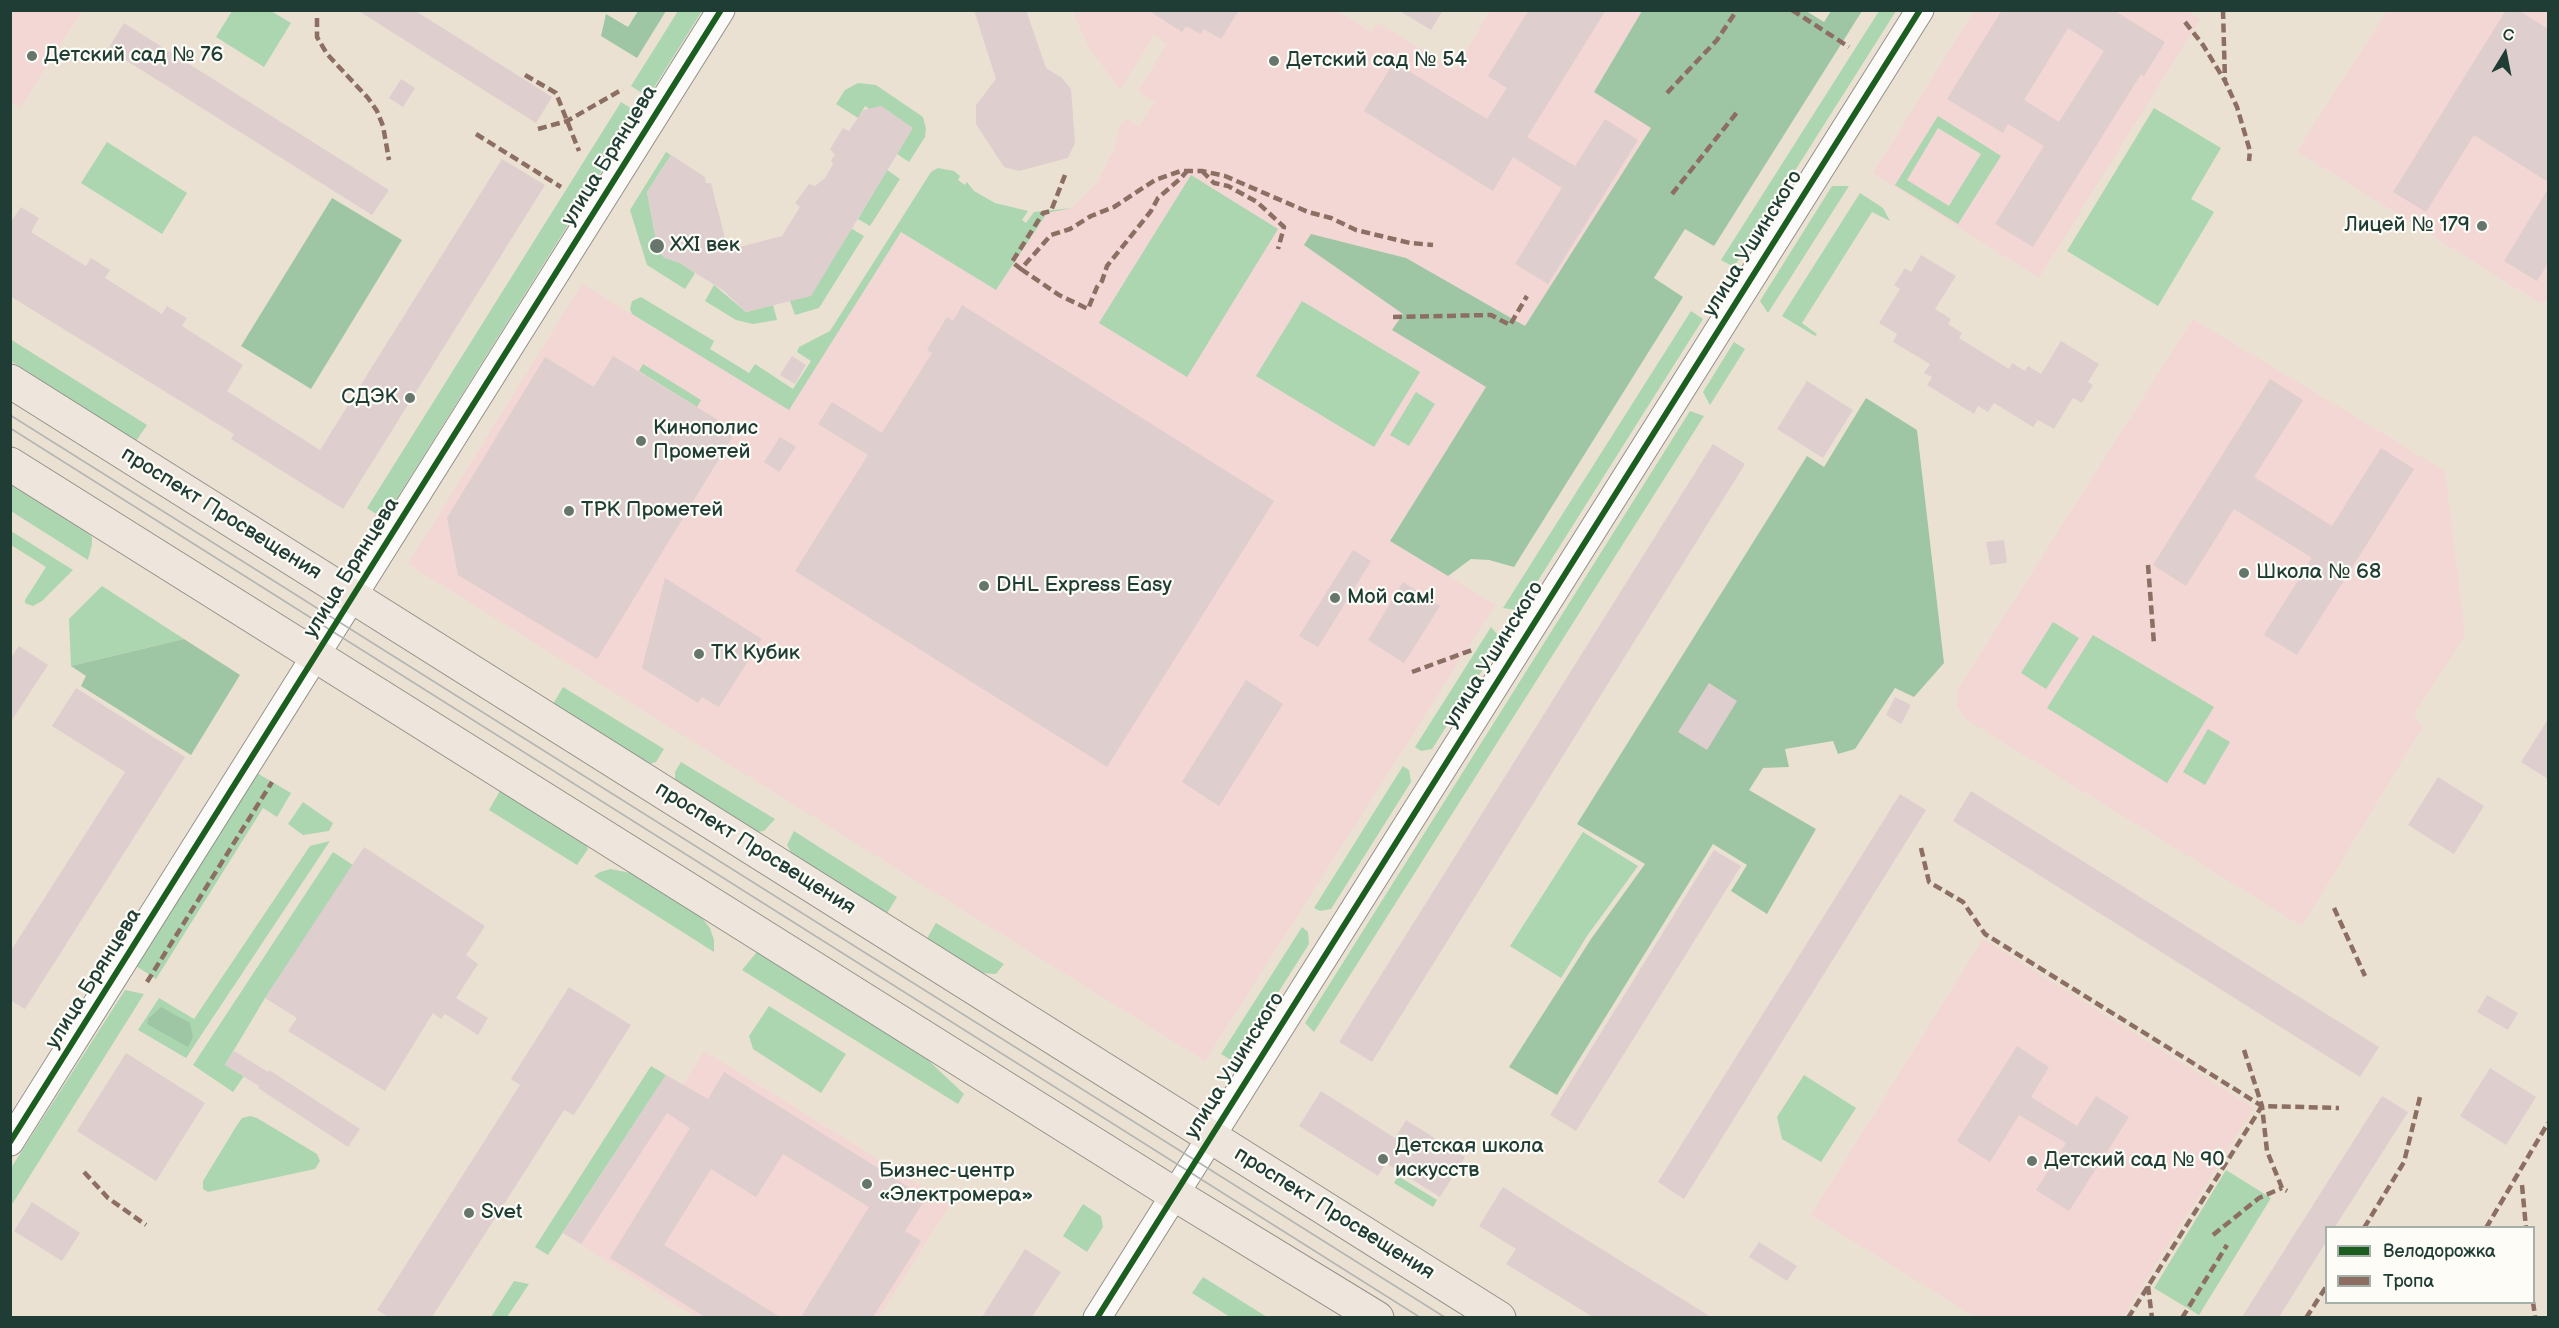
<!DOCTYPE html>
<meta charset="utf-8">
<style>
body{margin:0}
#map{position:relative;width:2559px;height:1328px;overflow:hidden;background:#ebe1d3;font-family:"Balsamiq Sans",sans-serif}
canvas{display:block}
.frame{position:absolute;inset:0;border:12px solid #1f3d34;pointer-events:none}
.legend{position:absolute;left:2325px;top:1226px;width:210px;height:78px;box-sizing:border-box;background:#fdfcf7;border:2px solid #a4b0a9;margin:0;padding:8px 10px;list-style:none;font-size:18px;color:#1f3d34}
.legend li{display:flex;align-items:center;gap:12px;height:30px}
.legend b{width:30px;border:2px solid #a4b0a9}
.north{position:absolute;left:2475px;top:24px;width:60px;height:60px;-webkit-text-stroke:4px #fdfcf7;paint-order:stroke;rotate:10deg;font-size:16px;font-weight:700;line-height:24px;text-align:center;color:#1f3d34}
.north::after{content:'';display:block;margin:auto;width:21px;height:27px;background:#1f3d34;clip-path:polygon(50% 0,100% 100%,50% 72%,0 100%)}
</style>
<div id="map">
<canvas width="2559" height="1328"></canvas>
<div class="frame"></div>
<ul class="legend">
<li><b style="height:8px;background:#1b5e20"></b>Велодорожка</li>
<li><b style="height:8px;background:#8d6e63"></b>Тропа</li>
</ul>
<div class="north">С</div>
</div>
<script>
const ctx = document.querySelector('canvas').getContext('2d');
ctx.lineJoin = 'round';
function fill(path, color) { ctx.fillStyle = color; ctx.fill(path, 'evenodd'); }
const toPath = rows => new Path2D(rows.map(r => 'M' + r).join(''));
function stroke(path, color, width, dash) { ctx.strokeStyle = color; ctx.lineWidth = width; ctx.lineCap = dash ? 'butt' : 'round'; ctx.setLineDash(dash || []); ctx.stroke(path); }
function write(font, color, halo, rows, align = 'center') {
  ctx.font = font + ' "Balsamiq Sans",sans-serif'; ctx.lineWidth = 4.5; ctx.setLineDash([]); ctx.textBaseline = 'middle'; ctx.strokeStyle = halo; ctx.fillStyle = color; for (const [text, x, y, turn = 0] of rows) {
    ctx.save(); ctx.translate(x, y); ctx.rotate((+turn || 0) * Math.PI / 180); ctx.textAlign = isNaN(turn) ? turn : align; if (halo) ctx.strokeText(text, 0, 0); ctx.fillText(text, 0, 0); ctx.restore();
  }
}
fill(toPath([
 [2187,10,2200,19,2039,278,1873,173,1974,11],
 [10,11,82,11,20,108,11,102],
 [1073,11,1338,11,1372,32,1378,23,1455,70,1490,11,1642,11,1594,92,1651,127,1390,540,1495,605,1205,1061,408,564,582,284,789,409,901,232,997,290,1047,213,1072,208,1098,182,1115,147,1120,126,1126,118,1139,127,1155,102,1138,91,1167,44,1154,35,1120,90,1088,46],
 [2387,11,2548,11,2548,301,2540,303,2297,151],
 [2193,319,2445,471,2465,635,2414,714,2422,728,2302,926,1967,720,1957,706,1958,689],
 [1983,939,2254,1108,2123,1317,1975,1317,1811,1215],
 [704,1051,950,1204,879,1317,696,1317,563,1233,666,1075,683,1085]
]), '#f2d7d4');
fill(toPath([
 [232,11,271,11,291,23,264,67,216,37],
 [678,11,702,11,648,97,631,86],
 [1879,11,1896,11,1734,267,1721,260],
 [858,83,876,85,923,117,926,129,925,137,909,162,897,154,912,128,881,106,871,110,865,106,858,118,836,104,845,90],
 [621,102,638,113,384,519,367,508],
 [2154,108,2221,148,2191,199,2214,212,2158,306,2067,251],
 [1938,116,2001,156,1958,224,1895,185],
 [1938,128,1981,154,1949,206,1907,180],
 [107,142,187,193,162,234,81,183],
 [666,152,671,155,647,192,658,251,665,258,680,263,695,273,685,289,647,265,630,210],
 [938,168,954,171,960,176,958,180,965,185,967,182,974,191,995,203,1028,211,1022,220,1026,223,1034,212,1072,208,1047,213,996,290,901,232,789,410,632,314,630,309,632,301,641,297,714,341,710,349,749,373,755,364,793,389,811,361,797,352,799,347,830,331,931,172],
 [887,170,900,179,870,226,858,219],
 [1191,175,1278,229,1187,377,1099,323],
 [1832,186,1849,186,1768,313,1760,301],
 [1860,193,1883,208,1890,221,1872,212,1802,323,1817,334,1815,336,1782,316],
 [852,229,864,236,819,308,795,315,790,301],
 [714,285,746,312,773,305,777,320,753,324,736,320,705,301],
 [1302,301,1420,372,1374,447,1256,376],
 [1691,311,1703,319,1522,606,1516,610,1503,608],
 [10,339,147,425,136,441,11,361],
 [1734,342,1745,349,1710,405,1703,392],
 [643,364,701,400,697,407,639,371],
 [1416,392,1435,404,1409,446,1390,435],
 [1690,411,1704,416,1314,1032,1305,1023],
 [11,484,87,532,92,537,92,544,88,560,11,511],
 [11,531,73,570,42,601,33,606,25,603,25,600,46,567,11,545],
 [102,586,184,639,71,666,69,619],
 [2053,622,2079,638,2046,689,2021,673],
 [1491,627,1497,634,1497,647,1432,749,1421,751,1415,747],
 [2093,635,2214,707,2167,783,2047,708],
 [563,687,664,749,656,762,649,764,553,704],
 [2208,729,2230,742,2205,785,2183,772],
 [681,762,775,819,764,831,757,832,675,781,675,772],
 [1403,766,1409,770,1411,782,1331,909,1320,911,1314,908],
 [257,773,291,793,277,817,263,808,156,979,133,964],
 [501,789,586,844,588,849,577,865,489,810],
 [303,802,333,823,329,831,303,835,288,824],
 [794,831,897,897,886,915,794,857,787,845],
 [1583,832,1638,866,1587,936,1561,978,1510,946],
 [330,841,186,1058,138,1030,159,998,194,1019,310,846],
 [333,852,353,865,265,998,225,1065,244,1076,233,1092,193,1065],
 [611,869,635,874,702,918,710,928,714,940,714,952,594,876,600,872],
 [936,923,1004,964,996,974,981,973,926,940],
 [1302,927,1308,932,1309,944,1234,1062,1221,1054],
 [756,953,762,953,927,1059,964,1094,958,1104,742,970],
 [125,990,144,994,11,1206,11,1168],
 [769,1006,846,1054,821,1093,753,1049,749,1036],
 [651,1066,666,1075,548,1255,535,1247],
 [1804,1075,1856,1108,1821,1162,1782,1139,1777,1117],
 [250,1116,257,1118,317,1154,320,1161,315,1169,208,1192,203,1189,203,1181,237,1125,242,1118],
 [2226,1170,2271,1198,2199,1315,2154,1288],
 [1398,1176,1437,1200,1433,1207,1394,1183],
 [1083,1204,1101,1216,1103,1227,1087,1252,1063,1236],
 [1203,1277,1267,1317,1230,1317,1192,1293],
 [514,1281,529,1284,507,1317,491,1317]
]), '#abd6b0');
fill(toPath([
 [638,11,666,11,637,58,601,36,606,14,628,27],
 [1642,11,1806,11,1824,22,1831,11,1862,11,1714,246,1685,229,1654,278,1683,297,1514,567,1489,560,1471,559,1448,576,1390,541,1486,387,1392,330,1403,314,1304,245,1311,234,1406,258,1525,326,1651,128,1594,92],
 [332,198,402,240,311,389,241,346],
 [1866,398,1917,430,1944,663,1914,697,1895,688,1855,749,1838,754,1833,741,1785,749,1789,767,1763,768,1749,790,1816,829,1767,914,1731,891,1747,865,1713,844,1557,1095,1509,1067,1591,939,1645,864,1577,824,1807,456,1824,467],
 [184,639,240,675,191,755,81,686,86,676,71,666],
 [161,1007,190,1023,193,1037,188,1047,147,1024,148,1019]
]), '#9fc6a4');
fill(toPath([
 [357,10,414,10,552,97,536,123],
 [974,10,1026,10,1046,68,1062,78,1071,89,1075,143,1068,158,1019,171,1004,167,976,124,976,105,996,79],
 [1148,10,1239,10,1221,39,1204,29,1201,34,1186,26,1182,32],
 [1398,10,1443,10,1431,30],
 [1529,10,1606,10,1527,137,1575,166,1605,119,1638,140,1548,284,1515,264,1562,188,1513,157,1493,191,1364,111,1394,62,1487,119,1507,88,1488,76],
 [2002,10,2113,10,2165,42,2144,76,2141,74,2033,247,1995,224,2044,146,2008,124,2003,133,1947,99],
 [2068,28,2104,51,2059,122,2024,100],
 [2506,10,2518,10,2548,29,2548,182,2474,135,2426,212,2393,192],
 [124,23,389,190,372,215,108,49],
 [401,79,415,88,403,107,389,98],
 [881,106,913,128,811,296,746,312,724,291,680,263,665,258,658,251,647,192,671,155,705,177,706,183,711,183,728,250,782,236,800,207,795,203,809,184,815,186,825,178,833,164,831,160,835,155,830,149,843,128,849,131,863,110],
 [502,159,545,185,343,509,231,439,234,434,10,296,10,223,21,207,39,218,31,232,86,266,91,258,110,270,105,278,162,314,167,306,187,318,182,326,243,365,227,391,320,450],
 [2548,189,2548,263,2537,281,2504,261],
 [1921,255,1956,276,1935,309,1951,319,1948,324,1962,333,1959,338,2009,369,2012,363,2025,371,2028,366,2041,374,2061,341,2099,364,2088,382,2093,385,2082,403,2073,398,2054,429,2038,420,2033,427,1994,403,1988,412,1978,406,1974,414,1927,385,1932,377,1924,373,1930,364,1893,342,1897,334,1879,323,1900,289,1894,285,1905,268,1911,272],
 [962,305,1274,501,1107,767,795,571,868,455,818,424,832,402,882,433,932,353,927,350,947,317,953,321],
 [613,356,736,431,597,659,458,575,447,518,545,357,594,387],
 [792,356,806,365,795,384,780,375],
 [2270,379,2303,400,2254,477,2332,526,2381,448,2414,469,2297,655,2264,635,2312,558,2234,509,2186,586,2153,565],
 [1807,381,1853,410,1823,458,1777,429],
 [780,437,796,447,779,472,764,462],
 [1713,444,1745,464,1372,1062,1339,1042],
 [2004,540,2007,563,1990,565,1986,542],
 [1353,550,1371,561,1318,647,1299,636],
 [665,578,762,639,719,707,702,697,698,703,642,668],
 [1403,582,1440,606,1404,663,1368,640],
 [19,646,48,665,10,723,10,659],
 [1246,680,1283,704,1219,806,1182,782],
 [1709,683,1737,701,1707,750,1678,732],
 [76,688,185,757,25,1009,10,1000,10,952,125,772,52,726],
 [1895,697,1911,705,1901,724,1886,715],
 [2548,719,2548,779,2521,762],
 [2438,777,2484,806,2454,854,2408,825],
 [1971,791,2379,1047,2360,1077,1953,821],
 [1900,794,1926,810,1684,1199,1658,1182],
 [364,847,485,926,466,955,478,964,456,998,488,1018,478,1035,445,1014,441,1019,433,1013,385,1091,288,1031,297,1018,265,998],
 [1714,850,1741,866,1576,1131,1550,1115],
 [569,987,631,1025,574,1115,564,1110,432,1317,389,1317,377,1310,520,1085,511,1079],
 [2487,995,2518,1013,2508,1030,2477,1012],
 [2017,1046,2049,1067,2031,1097,2077,1126,2096,1096,2129,1117,2069,1211,2036,1190,2066,1143,2019,1115,1990,1162,1957,1141],
 [234,1051,268,1072,269,1070,360,1129,348,1147,258,1088,259,1086,225,1065],
 [126,1053,205,1103,156,1181,77,1131],
 [2490,1068,2536,1097,2506,1145,2460,1116],
 [724,1072,926,1198,905,1231,921,1241,873,1317,801,1317,869,1207,783,1154,756,1197,711,1169,664,1245,780,1317,705,1317,610,1258,690,1128,667,1113,581,1244,563,1233,666,1075,708,1099],
 [1321,1091,1395,1138,1406,1120,1465,1157,1440,1197,1386,1163,1378,1176,1299,1126],
 [2382,1096,2408,1112,2335,1227,2326,1227,2326,1242,2279,1317,2242,1317],
 [1503,1187,1566,1227,1711,1317,1593,1317,1506,1264,1516,1249,1479,1226],
 [32,1202,80,1233,62,1261,14,1231],
 [1759,1242,1797,1266,1787,1281,1749,1257],
 [1025,1249,1061,1272,1032,1317,982,1317]
]), '#dececd');
const minor = toPath([
 [10,1142,721,10],
 [1097,1318,1920,10]
]);
const major = toPath([
 [10,381,1499,1318],
 [10,464,1174,1194,1377,1318]
]);
stroke(minor, '#909188', 29);
stroke(major, '#909188', 35);
stroke(minor, '#fcfaf8', 27);
stroke(major, '#eee5dc', 33);
stroke(toPath([
 [10,415,1446,1318],
 [10,428,1421,1318]
]), '#b3b5b2', 1.5);
stroke(toPath([
 [1792,10,1849,47],
 [2223,10,2225,81],
 [317,18,317,37,327,54,368,98,377,111,383,126,389,160],
 [2185,22,2203,45,2225,81,2237,107,2250,151,2249,161],
 [525,75,556,93,579,151],
 [1667,93,1717,40,1737,10],
 [538,129,567,121,623,89],
 [476,134,561,187],
 [1202,171,1214,183,1228,186,1257,202,1284,227,1278,249],
 [1065,175,1051,211,1043,213,1012,262,1021,269,1051,235,1070,229,1091,216,1114,207,1155,180,1181,171,1202,171,1225,176,1308,212,1331,218,1356,230,1410,243,1433,245],
 [1672,194,1738,111],
 [1021,269,1059,295,1088,309,1097,287,1102,281,1107,266,1151,211,1158,198,1181,178,1187,171],
 [1393,317,1491,315,1510,325,1527,296],
 [2148,565,2154,644],
 [1412,672,1472,650],
 [1921,848,1929,882,1963,902,1985,934,2262,1106,2339,1108],
 [2334,908,2365,976],
 [147,982,272,782],
 [2244,1050,2262,1106,2267,1151,2282,1188,2287,1191],
 [84,1172,108,1198,146,1225],
 [2522,1185,2526,1228],
 [2364,1228,2404,1162,2420,1097],
 [2486,1228,2548,1123],
 [2213,1235,2259,1198,2282,1188],
 [2148,1286,2152,1318],
 [2533,1302,2535,1316],
 [2128,1318,2262,1106],
 [2182,1318,2227,1245],
 [2306,1318,2326,1287]
]), '#8d6e63', 4.5, [9, 4.5]);
stroke(toPath([
 [10,1142,721,10],
 [1097,1318,1920,10]
]), '#1b5e20', 6);
for (const [x, y, r, color] of [
 [32,56,6,"#66766c"],
 [1274,61,6,"#66766c"],
 [2482,226,6,"#66766c"],
 [657,246,8,"#66766c"],
 [410,398,6,"#66766c"],
 [641,441,6,"#66766c"],
 [569,511,6,"#66766c"],
 [2244,573,6,"#66766c"],
 [984,586,6,"#66766c"],
 [1335,598,6,"#66766c"],
 [699,654,6,"#66766c"],
 [1383,1159,6,"#66766c"],
 [2032,1161,6,"#66766c"],
 [867,1184,6,"#66766c"],
 [469,1213,6,"#66766c"]
]) { const dot = new Path2D(); dot.arc(x, y, r, 0, 2 * Math.PI); ctx.fillStyle = color; ctx.fill(dot); stroke(dot, '#fdfcf7', 2); }
write('21px', '#1f3d34', '#fdfcf7', [
 ["Детский сад № 76",44,56],
 ["Детский сад № 54",1286,61],
 ["Лицей № 179",2470,226,"right"],
 ["XXI век",670,246],
 ["СДЭК",398,398,"right"],
 ["Кинополис",653,429],
 ["Прометей",653,453],
 ["ТРК Прометей",581,511],
 ["Школа № 68",2256,573],
 ["DHL Express Easy",996,586],
 ["Мой сам!",1347,598],
 ["ТК Кубик",711,654],
 ["Детская школа",1395,1147],
 ["искусств",1395,1171],
 ["Детский сад № 90",2044,1161],
 ["Бизнес-центр",879,1172],
 ["«Электромера»",879,1196],
 ["Svet",481,1213]
], 'left');
write('21px', '#1f3d34', '#fdfcf7', [
 ["улица Брянцева",610,156,-58],
 ["улица Ушинского",1753,244,-58],
 ["проспект Просвещения",221,514,32],
 ["улица Брянцева",352,568,-58],
 ["улица Ушинского",1494,655,-58],
 ["проспект Просвещения",755,849,32],
 ["улица Брянцева",94,979,-58],
 ["улица Ушинского",1235,1066,-58],
 ["проспект Просвещения",1334,1214,32]
]);
</script>
